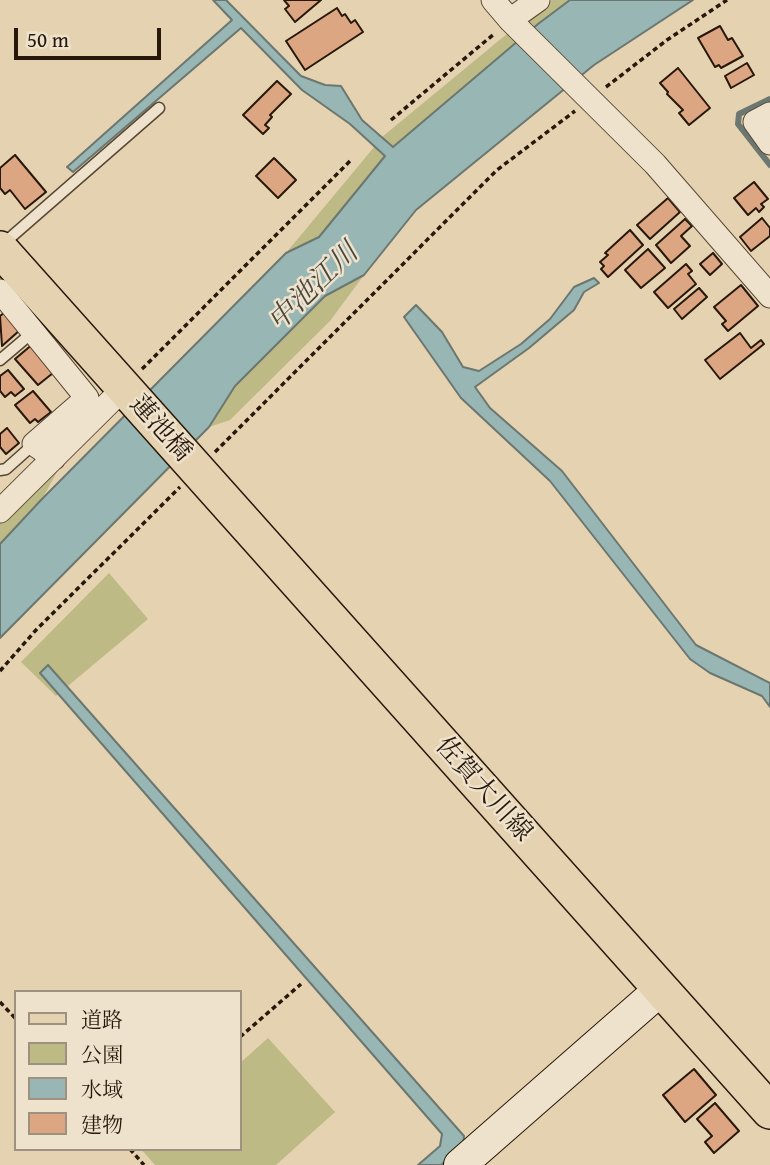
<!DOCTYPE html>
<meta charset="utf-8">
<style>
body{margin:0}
#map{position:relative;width:770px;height:1165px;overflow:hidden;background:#e5d2b0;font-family:"Gentium Book Plus","Noto Serif JP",serif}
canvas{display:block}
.legend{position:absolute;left:14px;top:990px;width:228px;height:161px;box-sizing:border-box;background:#eee2cc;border:2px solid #9f917f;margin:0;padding:9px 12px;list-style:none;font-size:21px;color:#28180b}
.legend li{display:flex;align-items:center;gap:14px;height:35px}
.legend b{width:35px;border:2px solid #9f917f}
.scale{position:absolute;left:14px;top:28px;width:147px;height:32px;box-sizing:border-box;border:4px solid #28180b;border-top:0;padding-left:9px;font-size:21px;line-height:24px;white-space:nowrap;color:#28180b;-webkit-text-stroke:5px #eee2cc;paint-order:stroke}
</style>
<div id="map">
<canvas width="770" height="1165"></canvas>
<ul class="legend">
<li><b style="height:9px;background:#e5d2b0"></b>道路</li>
<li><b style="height:19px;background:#bdba86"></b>公園</li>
<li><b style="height:19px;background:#98b6b4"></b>水域</li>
<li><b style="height:19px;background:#dda682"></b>建物</li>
</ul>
<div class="scale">50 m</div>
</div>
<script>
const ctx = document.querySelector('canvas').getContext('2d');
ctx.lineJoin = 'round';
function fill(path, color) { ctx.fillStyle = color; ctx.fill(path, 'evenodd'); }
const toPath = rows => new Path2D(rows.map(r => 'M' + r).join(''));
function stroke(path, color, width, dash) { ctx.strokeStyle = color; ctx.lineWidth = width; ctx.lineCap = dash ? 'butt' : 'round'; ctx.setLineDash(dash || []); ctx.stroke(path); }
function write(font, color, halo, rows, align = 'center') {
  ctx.font = font + ' "Gentium Book Plus","Noto Serif JP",serif'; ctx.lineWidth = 5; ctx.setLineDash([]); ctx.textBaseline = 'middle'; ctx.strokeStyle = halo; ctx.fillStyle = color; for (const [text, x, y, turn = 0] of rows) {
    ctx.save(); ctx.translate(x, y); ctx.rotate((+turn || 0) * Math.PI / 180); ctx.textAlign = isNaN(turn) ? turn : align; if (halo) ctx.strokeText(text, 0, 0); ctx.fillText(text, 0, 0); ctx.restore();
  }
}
fill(toPath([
 [552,0,570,0,538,24,393,148,382,137,525,19],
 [375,146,385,156,319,238,286,253],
 [364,275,330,321,230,420,209,427,235,386,325,296],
 [62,463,42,499,0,544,0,523],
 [109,573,148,619,56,696,21,662],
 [268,1038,335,1112,276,1165,155,1165,141,1149,240,1149,240,1063]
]), '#bdba86');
const water = toPath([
 [213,0,226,0,301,76,325,85,341,86,362,120,393,147,538,24,570,0,693,0,594,65,416,210,364,275,325,296,235,386,209,427,0,638,0,544,42,499,286,253,319,237,385,156,350,124,302,90,241,28,73,172,67,167,232,20,213,0],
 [594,278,599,283,584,292,574,310,529,348,475,387,490,408,562,471,696,645,770,683,770,707,762,696,710,673,690,659,550,481,461,398,404,317,416,305,442,332,463,367,479,371,521,344,550,319,574,287,594,278],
 [48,665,464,1136,463,1146,441,1165,418,1165,440,1146,442,1134,40,673,48,665]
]);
fill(water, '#98b6b4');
stroke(water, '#6b7770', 2);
stroke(toPath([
 [770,99,739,114,738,124,770,165]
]), '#6b7770', 6);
const building = toPath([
 [284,0,321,0,295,22,285,9,289,6,284,0],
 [337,8,342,16,345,14,351,23,355,20,363,32,305,70,286,41,337,8],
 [720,26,728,40,732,38,743,56,721,68,719,65,715,67,698,38,720,26],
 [747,63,754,75,731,88,725,76,747,63],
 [678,68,710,108,689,125,679,113,683,110,667,94,668,92,660,83,678,68],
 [277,81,291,94,270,115,272,117,265,125,269,128,263,134,243,115,277,81],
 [15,155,46,192,25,209,10,190,5,194,0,188,0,168,15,155],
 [274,158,296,180,278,198,256,176,274,158],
 [754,182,768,199,761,204,764,207,759,212,756,208,748,215,734,198,754,182],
 [668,198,680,212,650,239,637,225,668,198],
 [762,218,770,228,770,236,751,251,740,237,762,218],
 [685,219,692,226,681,236,690,246,671,263,656,245,685,219],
 [630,230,643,245,608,277,601,269,604,266,600,262,608,255,605,253,630,230],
 [648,249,665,268,641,288,625,270,648,249],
 [713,253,722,264,710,275,700,264,713,253],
 [686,264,692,271,688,274,696,284,668,308,654,292,686,264],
 [741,285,758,306,728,331,722,324,726,321,714,307,741,285],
 [699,288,707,297,682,319,674,309,699,288],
 [5,312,20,330,2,346,0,316,5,312],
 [740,333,751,348,761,340,764,344,720,379,705,360,740,333],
 [34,343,53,373,38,385,15,359,34,343],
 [8,370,24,389,15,396,11,392,5,397,0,391,0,376,8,370],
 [33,391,51,412,38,422,35,419,30,423,15,405,33,391],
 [7,428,19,443,6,454,0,447,0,434,7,428],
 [694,1069,716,1095,685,1122,663,1095,694,1069],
 [715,1103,739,1131,714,1153,705,1142,712,1136,697,1119,715,1103]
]);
fill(building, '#dda682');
stroke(building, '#28180b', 2);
const lane = toPath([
 [3,244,159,108],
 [0,360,33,332],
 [0,470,6,469,34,444]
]);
const street = toPath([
 [493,0,510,20,655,164,770,296],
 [510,20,538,0],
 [770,114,755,122,770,143],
 [0,291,87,398,34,444,54,458],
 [0,511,124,388]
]);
const secondary = toPath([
 [460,1165,661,989]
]);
const primary = toPath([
 [0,249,770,1111]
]);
stroke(lane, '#574634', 13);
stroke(street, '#574634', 25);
stroke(secondary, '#28180b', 34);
stroke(primary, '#28180b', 38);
stroke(toPath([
 [606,87,667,40,727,0],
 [391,120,494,34],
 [142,369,351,160],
 [215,452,497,170,575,111],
 [0,671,36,630,180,487],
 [0,1002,16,1019],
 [240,1037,301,984],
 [130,1149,144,1165]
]), '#28180b', 3.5, [5, 3.5]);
stroke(lane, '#eee2cc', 10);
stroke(street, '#eee2cc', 23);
stroke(secondary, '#eee2cc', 32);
stroke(primary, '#e5d2b0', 35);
write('26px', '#28180b', '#eee2cc', [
 ["蓮池橋",160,429,48],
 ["佐賀大川線",483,790,48]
]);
write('italic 28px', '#4a473e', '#eee2cc', [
 ["中池江川",314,288,-44]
]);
</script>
